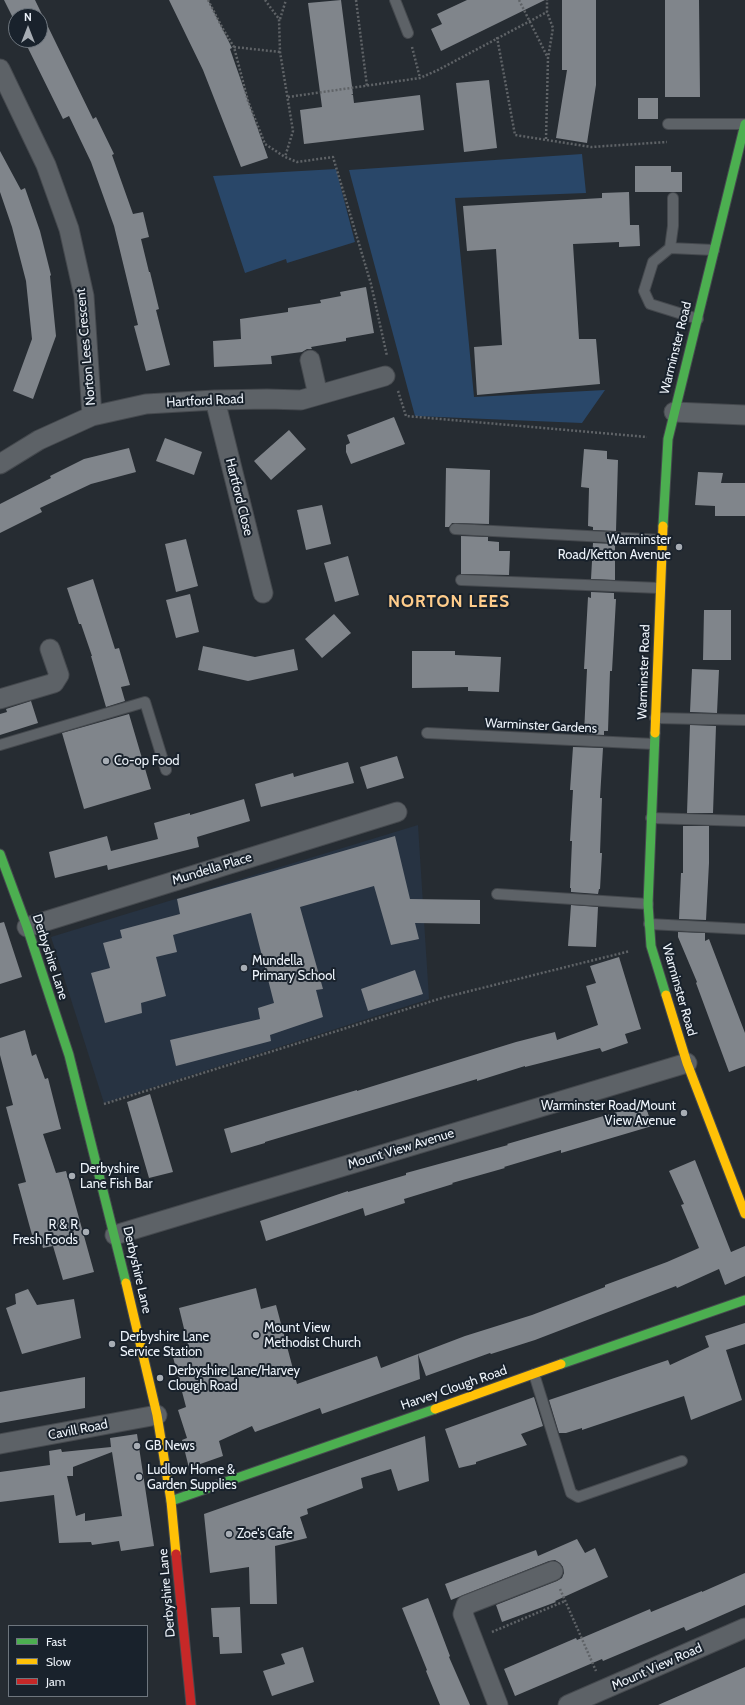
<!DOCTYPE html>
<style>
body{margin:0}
#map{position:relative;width:745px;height:1705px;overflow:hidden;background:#262c32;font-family:Cabin,sans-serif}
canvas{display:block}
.legend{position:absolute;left:8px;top:1625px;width:140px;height:72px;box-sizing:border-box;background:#19222c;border:1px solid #6e767e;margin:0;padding:5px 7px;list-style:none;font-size:12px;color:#edf3fa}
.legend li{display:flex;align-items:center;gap:8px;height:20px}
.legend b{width:20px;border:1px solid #6e767e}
.north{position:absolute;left:8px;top:8px;width:40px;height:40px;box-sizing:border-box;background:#19222c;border:1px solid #6e767e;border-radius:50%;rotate:0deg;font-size:11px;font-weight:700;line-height:16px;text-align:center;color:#edf3fa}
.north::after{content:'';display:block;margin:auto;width:14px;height:18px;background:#a7adb4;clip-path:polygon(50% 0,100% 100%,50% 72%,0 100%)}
</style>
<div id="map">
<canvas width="745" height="1705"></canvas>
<ul class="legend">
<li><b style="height:5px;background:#4caf50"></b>Fast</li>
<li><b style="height:5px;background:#ffc107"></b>Slow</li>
<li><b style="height:5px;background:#c62828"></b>Jam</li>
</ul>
<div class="north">N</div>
</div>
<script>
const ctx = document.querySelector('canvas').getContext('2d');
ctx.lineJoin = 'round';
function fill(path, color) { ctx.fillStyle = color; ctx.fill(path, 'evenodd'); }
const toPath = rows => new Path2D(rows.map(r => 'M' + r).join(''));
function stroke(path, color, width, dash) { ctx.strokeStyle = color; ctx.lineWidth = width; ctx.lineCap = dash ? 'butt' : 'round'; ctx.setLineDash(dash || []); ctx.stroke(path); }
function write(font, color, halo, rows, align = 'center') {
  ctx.font = font + ' Cabin,sans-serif'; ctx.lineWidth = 4; ctx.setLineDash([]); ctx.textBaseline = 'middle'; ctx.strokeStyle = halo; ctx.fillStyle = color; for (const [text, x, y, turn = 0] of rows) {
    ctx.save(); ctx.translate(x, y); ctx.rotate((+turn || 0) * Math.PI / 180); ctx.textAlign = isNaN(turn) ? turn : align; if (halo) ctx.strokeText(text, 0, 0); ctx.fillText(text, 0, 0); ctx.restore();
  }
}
fill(toPath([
 [418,825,429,999,104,1103,51,937]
]), '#273342');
fill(toPath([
 [582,154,586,193,455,198,474,397,605,390,582,423,415,416,349,170],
 [336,169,355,242,287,263,286,259,245,273,213,176]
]), '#294769');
fill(toPath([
 [4,0,35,0,93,119,96,117,114,154,112,155,133,214,143,212,149,237,141,239,149,272,150,272,159,309,156,310,170,365,146,371,134,326,138,325,114,226,91,162,69,116,63,119,24,40,40,40,40,16,16,16,16,24],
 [169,0,208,0,232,48,230,49,268,158,241,167,203,70],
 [341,0,353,94,351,95,353,95,354,103,420,95,424,130,304,144,300,110,322,107,308,3],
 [467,0,545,0,441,51,431,29,442,24,437,14],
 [562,0,596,0,596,85,587,143,556,138,567,70,562,70],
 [665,0,699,0,700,97,665,97],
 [489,80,497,148,464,152,456,83],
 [638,98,658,98,658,119,638,119],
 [0,151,21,190,25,188,40,231,51,275,50,276,56,336,33,399,13,391,32,339,26,281,12,227,0,192],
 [635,166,671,166,671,172,682,172,682,192,635,192],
 [629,192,630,225,639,225,640,246,619,247,619,242,573,244,579,339,596,339,600,384,477,395,474,347,502,345,496,249,467,251,463,206,602,198,602,193],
 [366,287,374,333,346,338,346,341,311,347,312,349,307,349,302,352,271,356,272,364,214,367,213,341,241,339,240,319,288,312,288,308,321,303,320,300,341,296,340,292],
 [394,417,405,444,351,464,346,452,346,445,350,443,347,435],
 [289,430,306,449,271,480,254,461],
 [165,438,202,452,194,475,156,461],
 [129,448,136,472,91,484,40,508,42,512,0,533,0,504,51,478,50,476,84,459],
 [584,449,607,451,607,459,618,460,616,531,593,530,593,527,588,526,589,488,581,487],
 [446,468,490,470,489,524,455,523,452,523,449,527,445,527],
 [698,472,723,473,721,483,745,483,745,516,715,516,715,506,695,505],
 [322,505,331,544,306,550,297,510],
 [461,536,488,537,488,541,499,542,499,551,510,551,509,575,461,574],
 [186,539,198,586,176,592,165,544],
 [593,543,615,544,615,580,591,579],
 [348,556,359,595,335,602,324,563],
 [93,579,115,649,119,648,130,685,121,687,125,701,106,707,91,656,92,656,81,624,79,624,67,588],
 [591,592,614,593,614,599,616,599,612,671,610,671,608,731,604,731,604,735,584,734,587,669,584,669,588,597,591,598],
 [190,594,199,632,176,638,166,600],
 [704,610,731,610,731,660,703,660],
 [334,614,351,633,322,658,305,639],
 [203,646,255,657,294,649,298,670,248,681,198,670],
 [412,651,455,651,455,655,501,657,499,692,468,691,468,687,412,688],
 [692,669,719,670,717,713,690,712],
 [31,701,38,723,0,735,0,714,7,712,6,709],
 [129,714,151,789,84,809,62,733],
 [690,725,716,726,713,813,687,813],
 [573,747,603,748,600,798,602,798,600,853,602,853,600,889,599,889,598,894,571,892,571,888,570,888,572,841,570,841,573,790,570,790],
 [397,756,404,778,367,789,360,767],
 [348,762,354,783,261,807,255,784,293,773,294,777],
 [244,799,250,821,197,837,199,847,108,870,107,865,55,878,49,852,107,836,111,851,158,839,154,823,190,813,190,815],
 [683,826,709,826,709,863,706,920,679,919,681,873,683,873],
 [395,836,410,899,480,900,480,924,415,923,419,939,391,945,374,886,300,907,323,989,316,990,323,1017,270,1035,271,1041,176,1066,170,1040,260,1019,258,1008,274,1003,251,913,173,935,177,952,156,957,166,996,141,1003,142,1013,105,1023,91,973,110,968,103,943,122,938,120,930,180,914,177,899],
 [571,905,598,907,596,947,568,946],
 [4,922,22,977,0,984,0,923],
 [678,932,705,933,705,941,709,939,745,1033,745,1066,729,1072,696,983,697,982,678,937],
 [619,957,641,1029,625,1034,628,1043,602,1052,600,1048,525,1067,525,1066,477,1081,477,1079,265,1142,265,1143,231,1153,224,1129,357,1090,357,1091,516,1042,555,1032,557,1040,598,1025,586,986,596,983,590,966],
 [415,970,423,994,368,1011,361,989],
 [25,1030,32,1056,36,1054,45,1079,48,1078,61,1129,43,1134,56,1173,66,1171,94,1272,63,1280,53,1246,43,1248,39,1233,32,1235,18,1184,26,1182,6,1107,13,1105,0,1055,0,1038],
 [150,1094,173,1172,149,1178,127,1102],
 [645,1104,652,1126,561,1153,561,1150,504,1167,505,1168,452,1183,453,1184,404,1199,405,1203,365,1216,363,1208,266,1241,260,1221,348,1191,348,1192,406,1175,406,1173,508,1145,507,1144],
 [695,1160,731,1252,745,1246,745,1276,725,1285,719,1269,677,1288,676,1286,535,1340,491,1354,490,1353,426,1376,418,1354,420,1379,322,1414,320,1408,255,1432,252,1426,219,1441,223,1456,189,1468,182,1440,187,1438,178,1410,186,1407,173,1357,186,1353,184,1346,188,1345,179,1308,256,1288,261,1309,276,1305,297,1384,377,1356,381,1368,465,1336,532,1315,605,1287,605,1285,667,1262,699,1248,681,1205,684,1204,669,1171],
 [28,1289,37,1305,74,1299,81,1338,22,1354,6,1308,16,1304,15,1294],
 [745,1323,745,1344,726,1350,742,1400,691,1420,684,1396,582,1430,582,1428,566,1433,559,1433,549,1400,668,1360,670,1365,709,1347,705,1336],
 [85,1377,85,1408,0,1423,0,1392],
 [534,1397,543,1426,521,1434,527,1445,476,1462,476,1464,459,1468,445,1429],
 [137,1434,154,1546,121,1551,119,1541,92,1545,91,1542,59,1543,54,1495,0,1502,0,1472,50,1465,49,1451,61,1449,62,1452,111,1447,110,1438],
 [112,1452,122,1516,85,1521,85,1513,76,1516,67,1476,73,1476,73,1467],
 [425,1436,429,1481,398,1491,391,1469,361,1478,363,1488,307,1509,308,1514,300,1517,307,1538,275,1546,277,1604,250,1604,249,1567,210,1573,204,1514],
 [577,1539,585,1553,595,1548,608,1577,555,1601,556,1602,502,1622,496,1605,557,1581,562,1578,564,1573,563,1567,560,1563,555,1560,549,1561,451,1600,445,1584,536,1550,538,1556],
 [745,1573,745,1605,686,1631,684,1627,603,1661,602,1659,515,1696,504,1669,576,1638,577,1640,650,1609,651,1612,702,1591,702,1592],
 [428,1598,450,1656,449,1657,470,1705,440,1705,426,1671,427,1670,402,1608],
 [240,1607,242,1653,220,1654,219,1637,213,1637,211,1608],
 [303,1647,314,1682,272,1696,263,1671,285,1664,281,1654],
 [745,1667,745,1705,658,1705]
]), '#80858b');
const lane = toPath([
 [395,0,408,33],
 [668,124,745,124],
 [670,248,673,226,673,198],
 [698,319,650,304,644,291,653,262,670,248,714,250],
 [455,529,663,540],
 [461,580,660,588],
 [655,718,745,720],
 [427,733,654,744],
 [0,745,145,702,166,770],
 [651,818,745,821],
 [497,894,648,904],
 [649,924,745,929],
 [534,1374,571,1493,578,1497,682,1461]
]);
const street = toPath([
 [0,69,46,165,69,229,84,296,92,416],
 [310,360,318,395],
 [215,400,263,593],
 [674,412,745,415],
 [0,464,39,440,92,416,146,404,215,400,267,399,301,400,385,376],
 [0,699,54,683,59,675,50,649],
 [27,927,397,812],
 [115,1235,687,1063],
 [0,1444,157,1415],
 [498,1705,463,1614,466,1605,553,1571],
 [568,1705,745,1628]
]);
const fast = toPath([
 [663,526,668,439,745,124],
 [655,733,648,904,651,946,666,995],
 [0,854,27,927,69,1055,126,1283],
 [561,1364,745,1300],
 [171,1501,435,1409]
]);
const slow = toPath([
 [655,733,663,526],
 [666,995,687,1063,745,1214],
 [126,1283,157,1415,171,1501,176,1554],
 [435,1409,561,1364]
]);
const jam = toPath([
 [176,1554,191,1705]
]);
stroke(lane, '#45494e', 12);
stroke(street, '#45494e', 21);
stroke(fast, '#45494e', 11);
stroke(slow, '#45494e', 11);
stroke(jam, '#45494e', 11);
stroke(toPath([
 [208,0,223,29,234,47,248,101,265,144,285,157,297,162,333,157,371,284,387,356],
 [265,0,279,19,280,52,293,131,285,157],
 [356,0,367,86],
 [519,0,548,58],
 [280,19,286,0],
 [497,37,515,135,591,147,667,142],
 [234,47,280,52],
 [412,47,420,78],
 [288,97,420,78,438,70,547,12],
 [546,139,548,58,553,28,547,12,547,0],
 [398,391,406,416,647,437],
 [104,1104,442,998,630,951],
 [560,1589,596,1671],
 [492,1632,565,1601]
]), '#5f6367', 2.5, [2, 2]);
stroke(lane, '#5d6267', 10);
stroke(street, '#5d6267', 19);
stroke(fast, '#4caf50', 9);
stroke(slow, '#ffc107', 9);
stroke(jam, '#c62828', 9);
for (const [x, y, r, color] of [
 [679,547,4,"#a7adb4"],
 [106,761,4,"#a7adb4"],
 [244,968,4,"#a7adb4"],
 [684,1113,4,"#a7adb4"],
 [72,1176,4,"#a7adb4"],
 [86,1232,4,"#a7adb4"],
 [256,1335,4,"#a7adb4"],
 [112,1344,4,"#a7adb4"],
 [160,1378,4,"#a7adb4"],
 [137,1446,4,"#a7adb4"],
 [139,1477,4,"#a7adb4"],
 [229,1534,4,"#a7adb4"]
]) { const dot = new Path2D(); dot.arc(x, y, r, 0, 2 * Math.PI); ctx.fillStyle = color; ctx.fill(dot); stroke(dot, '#19222c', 1.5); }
write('13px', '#edf3fa', '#19222c', [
 ["Norton Lees Crescent",86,347,-95],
 ["Warminster Road",676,348,-76],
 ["Hartford Road",205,401,-3],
 ["Hartford Close",239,497,76],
 ["Warminster Road",644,672,-88],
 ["Warminster Gardens",541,726,3],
 ["Mundella Place",212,869,-17],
 ["Derbyshire Lane",50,957,72],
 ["Warminster Road",679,990,74],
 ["Mount View Avenue",401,1149,-17],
 ["Derbyshire Lane",137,1270,77],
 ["Harvey Clough Road",454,1388,-19],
 ["Cavill Road",78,1430,-11],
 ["Derbyshire Lane",167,1593,-95],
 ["Mount View Road",657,1667,-24]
]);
write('13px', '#edf3fa', '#19222c', [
 ["Warminster",671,540,"right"],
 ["Road/Ketton Avenue",671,555,"right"],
 ["Co-op Food",114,761],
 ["Mundella",252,961],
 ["Primary School",252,976],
 ["Warminster Road/Mount",676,1106,"right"],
 ["View Avenue",676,1121,"right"],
 ["Derbyshire",80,1169],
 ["Lane Fish Bar",80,1184],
 ["R & R",78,1225,"right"],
 ["Fresh Foods",78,1240,"right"],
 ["Mount View",264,1328],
 ["Methodist Church",264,1343],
 ["Derbyshire Lane",120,1337],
 ["Service Station",120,1352],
 ["Derbyshire Lane/Harvey",168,1371],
 ["Clough Road",168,1386],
 ["GB News",145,1446],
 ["Ludlow Home &",147,1470],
 ["Garden Supplies",147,1485],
 ["Zoe's Cafe",237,1534]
], 'left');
ctx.letterSpacing = '1px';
write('bold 17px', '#fecc8b', '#19222c', [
 ["NORTON LEES",449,602]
]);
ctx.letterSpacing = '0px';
</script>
